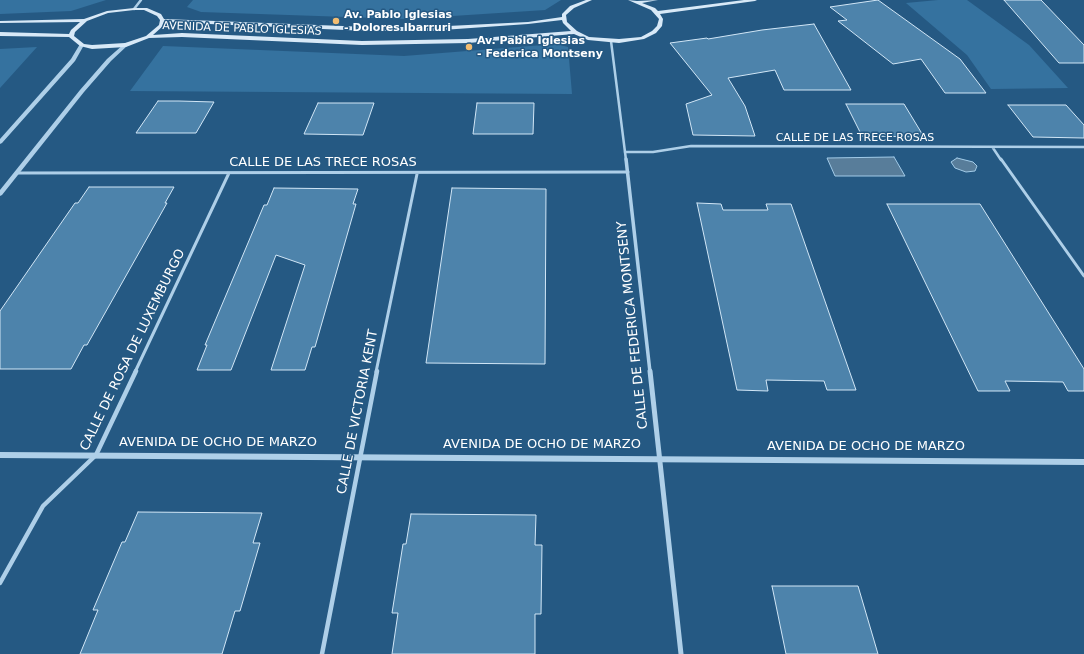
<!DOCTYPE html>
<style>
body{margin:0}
canvas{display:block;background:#255983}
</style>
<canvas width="1084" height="654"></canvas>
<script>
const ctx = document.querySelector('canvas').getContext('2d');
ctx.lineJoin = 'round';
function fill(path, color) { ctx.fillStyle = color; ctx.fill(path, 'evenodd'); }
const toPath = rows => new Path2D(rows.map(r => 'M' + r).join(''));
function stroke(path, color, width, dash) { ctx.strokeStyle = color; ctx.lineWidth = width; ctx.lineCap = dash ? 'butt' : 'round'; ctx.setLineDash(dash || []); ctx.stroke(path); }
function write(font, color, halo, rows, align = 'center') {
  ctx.font = font + ' "DejaVu Sans",sans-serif'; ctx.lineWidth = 3; ctx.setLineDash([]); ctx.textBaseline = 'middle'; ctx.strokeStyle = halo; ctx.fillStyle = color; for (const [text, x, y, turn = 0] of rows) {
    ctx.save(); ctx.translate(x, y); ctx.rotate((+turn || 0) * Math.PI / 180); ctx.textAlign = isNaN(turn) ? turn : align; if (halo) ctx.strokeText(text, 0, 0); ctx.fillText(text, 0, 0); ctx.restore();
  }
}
fill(toPath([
 [0,0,106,0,71,11,0,14],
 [193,0,561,0,545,10,406,19,201,12,187,7],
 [938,0,967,0,1029,45,1068,88,991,89,967,55,906,3],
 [556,44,568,47,572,94,130,91,163,46,404,56],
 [37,47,0,88,0,49]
]), '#35729f');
const water = toPath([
 [894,157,905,176,835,176,827,158,894,157],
 [957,158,973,162,977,166,975,171,966,172,955,168,951,162,957,158]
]);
fill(water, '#587d9a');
stroke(water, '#a2cbe8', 1);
const building = toPath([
 [878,0,960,59,986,93,945,93,921,59,893,64,838,21,847,20,830,7,878,0],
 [1004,0,1041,0,1084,45,1084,63,1059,63,1004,0],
 [814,24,851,90,784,90,775,70,728,78,745,106,755,136,693,135,686,104,712,95,670,43,707,38,708,39,762,30,814,24],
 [158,101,179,101,214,102,196,133,136,133,158,101],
 [318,103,374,103,363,135,304,134,318,103],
 [477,103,534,103,533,134,473,134,477,103],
 [846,104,904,104,924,137,862,136,846,104],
 [1008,105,1066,105,1084,125,1084,138,1033,137,1008,105],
 [89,187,174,187,165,203,167,203,87,345,84,345,71,369,0,369,0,311,75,203,78,203,89,187],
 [274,188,358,189,353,204,356,204,315,347,312,347,305,370,271,370,305,265,276,255,231,370,197,370,207,345,205,345,264,205,267,205,274,188],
 [452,188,546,189,545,364,426,363,452,188],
 [697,203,721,204,723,210,768,210,766,204,791,204,856,390,827,390,824,381,766,380,768,391,737,390,697,203],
 [887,204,980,204,1084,369,1084,391,1068,391,1063,382,1005,381,1010,391,978,391,887,204],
 [138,512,262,513,253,543,260,543,240,611,235,611,222,654,80,654,98,610,93,610,122,542,125,542,138,512],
 [411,514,536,515,535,545,542,545,541,614,535,614,535,654,392,654,398,613,392,613,403,544,406,544,411,514],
 [772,586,858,586,878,654,786,654,772,586]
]);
fill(building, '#4d83ab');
stroke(building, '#d1e6f6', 1);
stroke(toPath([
 [993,148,1001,160],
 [625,152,653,152,691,146,1084,147]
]), '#aecfe8', 2.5);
stroke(toPath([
 [1001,159,1084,276],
 [17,173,628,172],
 [135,372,229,173],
 [376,372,417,174]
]), '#aecfe8', 3);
stroke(toPath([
 [0,583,43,506,96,455,136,371],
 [322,654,377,371]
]), '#aecfe8', 4.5);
stroke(toPath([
 [134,9,141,0],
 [611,41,626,160]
]), '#aecfe8', 2.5);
stroke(toPath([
 [626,159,650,372]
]), '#aecfe8', 3.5);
stroke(toPath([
 [650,371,681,654]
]), '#aecfe8', 5);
fill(toPath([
 [80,44,84,45,75,61,2,143,0,144,0,139,71,59,80,44],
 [124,44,128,45,111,61,84,92,2,195,0,196,0,190,80,90,107,59,124,44],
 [0,452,1084,459,1084,465,0,458,0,452]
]), '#aecfe8');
fill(toPath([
 [586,0,592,0,574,8,566,15,567,22,577,31,589,37,619,39,641,37,652,31,657,26,659,19,651,10,628,0,637,1,658,0,642,3,655,8,658,11,744,0,757,0,755,1,660,14,663,19,662,26,656,33,644,39,619,43,588,40,574,34,468,43,362,45,182,37,149,38,126,47,92,49,80,46,69,37,0,36,0,32,69,34,71,30,80,22,0,23,0,21,84,19,107,11,134,8,147,8,161,14,164,19,368,27,428,27,528,22,562,17,562,14,570,6,586,0],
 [134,10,144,10,157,16,160,20,159,25,146,36,125,43,92,45,84,44,74,36,75,32,87,21,108,13,134,10],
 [562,20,563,23,571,31,468,39,362,41,182,33,153,35,163,26,164,22,368,31,428,31,528,24,562,20]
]), '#d8e9f7');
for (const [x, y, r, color] of [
 [336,21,4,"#f2bd72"],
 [469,47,4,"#f2bd72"]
]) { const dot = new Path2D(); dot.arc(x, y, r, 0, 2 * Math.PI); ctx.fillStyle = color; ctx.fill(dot); stroke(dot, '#255983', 1.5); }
write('bold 11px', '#fff', '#255983', [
 ["Av. Pablo Iglesias",344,15],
 ["- Dolores Ibarruri",344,28],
 ["Av. Pablo Iglesias",477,41],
 ["- Federica Montseny",477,54]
], 'left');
write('11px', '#fff', '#255983', [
 ["AVENIDA DE PABLO IGLESIAS",242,29,2],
 ["CALLE DE LAS TRECE ROSAS",855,138]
]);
write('13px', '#fff', '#255983', [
 ["CALLE DE LAS TRECE ROSAS",323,163],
 ["CALLE DE FEDERICA MONTSENY",633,325,-96],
 ["CALLE DE ROSA DE LUXEMBURGO",133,350,-64],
 ["CALLE DE VICTORIA KENT",358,412,-79],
 ["AVENIDA DE OCHO DE MARZO",218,443],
 ["AVENIDA DE OCHO DE MARZO",542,445],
 ["AVENIDA DE OCHO DE MARZO",866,447]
]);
</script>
